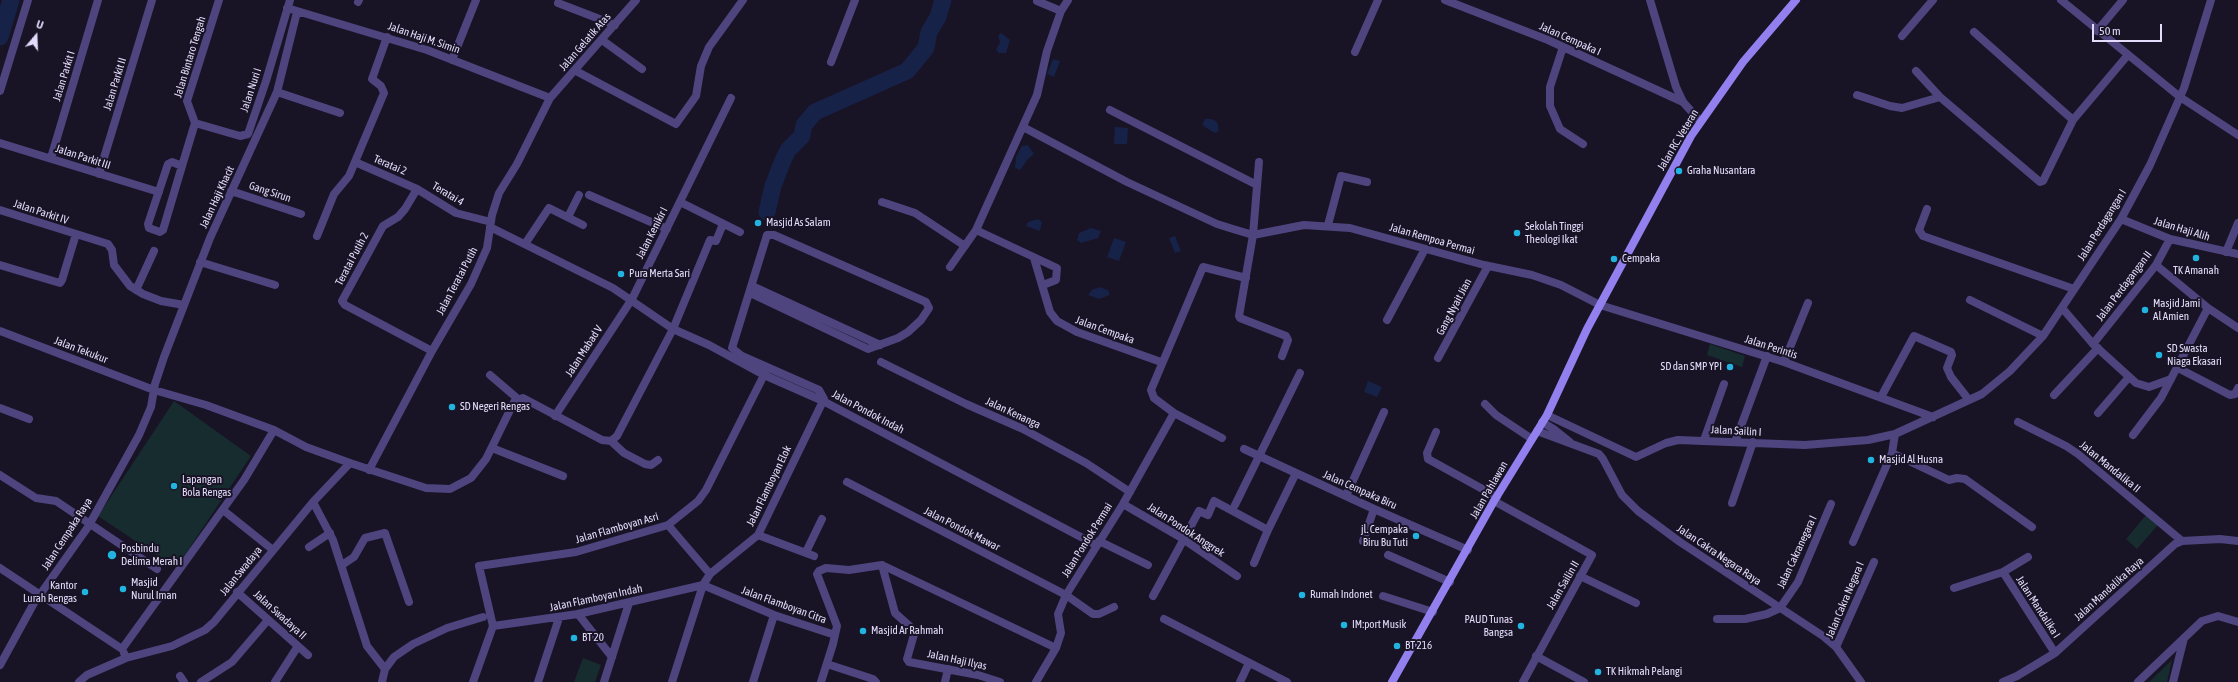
<!DOCTYPE html>
<style>
body{margin:0}
#map{position:relative;width:2238px;height:682px;overflow:hidden;background:#191326;font-family:"Asap Condensed",sans-serif}
canvas{display:block}
.north{position:absolute;left:16px;top:16px;width:40px;height:40px;-webkit-text-stroke:3px #191326;paint-order:stroke;rotate:19deg;font-size:11px;font-weight:700;line-height:16px;text-align:center;color:#e4dcfa}
.north::after{content:'';display:block;margin:auto;width:14px;height:18px;background:#e4dcfa;clip-path:polygon(50% 0,100% 100%,50% 72%,0 100%)}
.scale{position:absolute;left:2092px;top:24px;width:70px;height:18px;box-sizing:border-box;border:2px solid #e4dcfa;border-top:0;padding-left:5px;font-size:12px;line-height:14px;white-space:nowrap;color:#e4dcfa;-webkit-text-stroke:3px #191326;paint-order:stroke}
</style>
<div id="map">
<canvas width="2238" height="682"></canvas>
<div class="north">U</div>
<div class="scale">50 m</div>
</div>
<script>
const ctx = document.querySelector('canvas').getContext('2d');
ctx.lineJoin = 'round';
function fill(path, color) { ctx.fillStyle = color; ctx.fill(path, 'evenodd'); }
const toPath = rows => new Path2D(rows.map(r => 'M' + r).join(''));
function stroke(path, color, width, dash) { ctx.strokeStyle = color; ctx.lineWidth = width; ctx.lineCap = dash ? 'butt' : 'round'; ctx.setLineDash(dash || []); ctx.stroke(path); }
function write(font, color, halo, rows, align = 'center') {
  ctx.font = font + ' "Asap Condensed",sans-serif'; ctx.lineWidth = 4; ctx.setLineDash([]); ctx.textBaseline = 'middle'; ctx.strokeStyle = halo; ctx.fillStyle = color; for (const [text, x, y, turn = 0] of rows) {
    ctx.save(); ctx.translate(x, y); ctx.rotate((+turn || 0) * Math.PI / 180); ctx.textAlign = isNaN(turn) ? turn : align; if (halo) ctx.strokeText(text, 0, 0); ctx.fillText(text, 0, 0); ctx.restore();
  }
}
fill(toPath([
 [1710,344,1745,356,1742,367,1707,355],
 [174,401,251,456,176,568,98,516],
 [2146,515,2158,525,2137,549,2126,539],
 [583,658,601,665,595,682,574,682],
 [2172,660,2167,682,2149,682]
]), '#172c2f');
fill(toPath([
 [1001,33,1010,40,1006,53,999,53,996,50,1000,42,998,36],
 [1053,59,1060,61,1054,77,1047,74],
 [1205,119,1212,119,1217,122,1219,130,1216,133,1213,132,1205,127,1202,124],
 [1115,127,1128,128,1127,144,1114,144],
 [1028,145,1034,154,1028,159,1020,170,1015,168,1016,157,1022,146],
 [1038,219,1042,222,1040,231,1026,226,1028,222],
 [1091,228,1101,231,1098,238,1081,243,1077,240,1079,233],
 [1175,236,1181,251,1175,253,1169,238],
 [1114,238,1126,242,1119,261,1107,257],
 [1099,287,1108,290,1110,295,1099,299,1088,295,1092,290],
 [1368,381,1382,387,1377,397,1364,392]
]), '#162247');
stroke(toPath([
 [0,37,11,0],
 [767,212,773,186,783,160,788,150,802,136,804,125,815,112,907,71,926,48,929,32,938,17,943,0]
]), '#162247', 17);
stroke(toPath([
 [1445,0,1548,40,1683,102],
 [2061,0,2180,97,2238,135],
 [1037,1,1061,11,1047,51,1037,95,976,230,1057,268,1056,280,1043,285],
 [358,2,359,0],
 [558,3,615,25],
 [287,8,427,50,550,98],
 [1061,11,1068,0],
 [2097,31,2123,0],
 [1974,32,2073,120],
 [1902,36,1933,0],
 [602,40,642,69],
 [1563,47,1550,87,1550,106,1560,129,1583,144],
 [1355,52,1378,0],
 [452,60,476,0],
 [831,62,855,0],
 [576,71,676,124,696,96,701,66,709,47,743,0],
 [1916,71,1940,97,2040,182,2043,181,2073,120,2127,56],
 [0,91,28,0],
 [277,92,340,113],
 [1857,95,1890,106,1902,108,1940,97],
 [1110,110,1257,185],
 [195,123,240,136,248,134,266,81,290,0],
 [1023,127,1127,182,1217,224,1233,229,1253,235,1304,225,1350,228,1484,265,1532,275,1561,285,1600,305,1784,362,1933,417],
 [0,143,159,192],
 [51,158,98,0],
 [355,162,417,189,456,213,491,222],
 [1259,162,1253,235,1239,316,1240,318,1286,336,1288,340,1282,356],
 [182,166,172,162,168,164,148,224,149,228,160,232,163,230,182,166,195,123,187,101,219,0],
 [99,174,152,0],
 [417,189,405,209,398,217,383,226,342,301,345,305,432,351],
 [231,191,301,214],
 [589,195,667,229],
 [680,202,740,232],
 [882,202,915,213,965,246],
 [1927,209,1919,230,1923,236,2074,289],
 [0,210,108,244,112,250,114,265,130,286,143,294,161,301,184,305],
 [568,217,579,195],
 [2121,219,2170,239,2238,254],
 [1328,225,1341,176,1367,182],
 [490,227,613,288,673,329,709,345,764,375,823,401,1096,545],
 [317,236,334,194,349,176,384,93,381,86,372,79,387,37],
 [525,244,549,208,583,225],
 [2226,252,2238,223],
 [1034,258,1050,312,1057,321,1077,332,1161,362],
 [200,262,275,285],
 [0,265,60,283,62,280,76,234],
 [2156,265,2208,308,2238,328],
 [950,267,976,230],
 [752,286,880,345],
 [136,290,154,251],
 [1970,300,2043,336],
 [2063,309,2093,344,2136,383,2149,387,2171,379],
 [1387,320,1425,249],
 [0,331,154,390,206,405,274,430,306,447,350,463,426,488,450,489,471,478,486,459,514,402,523,398,602,440,611,441,624,453,645,464,651,465,658,460],
 [2093,344,2156,265,2170,239],
 [1438,358,1488,266],
 [881,362,966,404,1023,429,1086,463,1130,492],
 [1784,362,1808,303],
 [2178,368,2230,395,2235,394,2238,388],
 [490,375,518,399],
 [2054,395,2098,348],
 [1881,397,1914,336,1951,352,1952,355,1947,368,1951,377,1969,400],
 [1485,404,1496,415,1532,439],
 [0,408,29,419],
 [2098,413,2129,377],
 [1547,415,1636,457,1666,443,1678,440,1805,445,1868,440,1895,434,1982,394,2010,371,2043,336,2121,219,2150,165,2184,88,2211,0],
 [555,416,632,299,731,98],
 [1542,422,1555,430,1570,442],
 [2018,422,2066,446,2078,454,2182,541],
 [1537,431,1599,454,1603,459,1622,495,1638,511,1680,542,1823,636,1836,647,1861,682],
 [1436,432,1427,453,1428,459,1497,497],
 [2133,435,2161,398,2208,308],
 [1222,438,1174,413,1154,398,1151,390,1203,267,1246,278],
 [1704,440,1724,384],
 [611,441,617,436,673,329,710,240,716,241,723,224],
 [1735,442,1767,356],
 [492,448,563,476],
 [1244,449,1374,509,1468,550],
 [1892,453,1949,480,1957,478,1965,479,2032,527],
 [369,470,432,351,471,284,487,248,492,215,499,193,517,164,550,98,636,0],
 [0,475,36,498,56,501,157,569],
 [847,482,1066,595,1093,614,1099,614,1114,607],
 [1346,496,1384,412],
 [1494,501,1592,555,1523,682],
 [313,502,333,540,367,646,385,669,382,682],
 [1732,503,1753,442],
 [1123,504,1180,537,1237,576],
 [1235,505,1300,373],
 [223,510,273,550],
 [668,525,710,574],
 [758,535,814,556],
 [1099,541,1148,565],
 [1363,541,1374,509],
 [1853,542,1892,453,1895,434],
 [309,547,330,533],
 [806,552,822,519],
 [1388,555,1450,582],
 [1254,563,1268,530],
 [342,565,354,557,365,538,385,533,409,602],
 [882,565,895,613,915,631,907,659,909,662,978,675,1000,682],
 [0,568,122,649],
 [2003,572,2055,653],
 [1580,576,1636,603],
 [703,585,774,615,835,635],
 [1954,588,2003,572,2028,557],
 [237,592,308,655],
 [1153,596,1199,511,1208,515,1214,501,1268,530,1296,473],
 [1383,596,1433,612],
 [578,614,612,657],
 [1164,619,1287,682],
 [1717,619,1745,619,1767,614,1780,608,1798,582,1831,504],
 [493,626,479,566,576,552,668,525,698,501,706,490,766,371],
 [493,626,578,614,703,585],
 [1836,647,1874,562],
 [122,649,244,480,274,430],
 [1536,656,1584,682],
 [126,658,172,646,205,630,214,622,313,502,350,463],
 [827,664,873,679,876,682],
 [0,665,34,603,88,527,139,435,151,407,155,384,164,357,210,238,277,92,297,12],
 [385,669,394,657,413,644,447,628,483,617],
 [180,676,184,682],
 [79,682,87,675,126,658,124,653],
 [201,682,232,662,268,620],
 [275,682,298,646],
 [473,682,493,626],
 [538,682,559,618],
 [604,682,629,603],
 [672,682,703,585,710,574,758,535,824,399,819,390,742,356,732,348,767,235,774,235,926,302,929,308,921,320,908,332,898,338,868,349,750,293],
 [753,682,774,615],
 [821,682,833,644,837,626,817,574,819,571,826,568,849,570,882,565,1056,648],
 [945,682,948,669],
 [1036,682,1056,648,1061,633,1058,614,1066,595,1123,504,1174,413],
 [1240,682,1249,663],
 [2003,682,2017,676,2055,653,2175,544,2182,541,2220,539,2238,541],
 [2138,682,2202,621,2218,616,2238,622],
 [2173,682,2184,638]
]), '#4e447e', 8);
stroke(toPath([
 [1650,0,1676,87,1683,102,1700,121]
]), '#4e447e', 8);
stroke(toPath([
 [1392,682,1494,501,1547,415,1587,329,1691,136,1743,62,1796,0]
]), '#9180ed', 8);
for (const [x, y, r, color] of [
 [1679,171,4,"#22b4e1"],
 [758,223,4,"#22b4e1"],
 [1517,233,4,"#22b4e1"],
 [2196,258,4,"#22b4e1"],
 [1614,259,4,"#22b4e1"],
 [621,274,4,"#22b4e1"],
 [2145,310,4,"#22b4e1"],
 [2159,355,4,"#22b4e1"],
 [1730,367,4,"#22b4e1"],
 [452,407,4,"#22b4e1"],
 [1871,460,4,"#22b4e1"],
 [174,486,4,"#22b4e1"],
 [1416,536,4,"#22b4e1"],
 [112,555,5,"#22b4e1"],
 [123,589,4,"#22b4e1"],
 [85,592,4,"#22b4e1"],
 [1302,595,4,"#22b4e1"],
 [1344,625,4,"#22b4e1"],
 [1521,626,4,"#22b4e1"],
 [863,631,4,"#22b4e1"],
 [574,638,4,"#22b4e1"],
 [1397,646,4,"#22b4e1"],
 [1598,672,4,"#22b4e1"]
]) { const dot = new Path2D(); dot.arc(x, y, r, 0, 2 * Math.PI); ctx.fillStyle = color; ctx.fill(dot); stroke(dot, '#191326', 1.5); }
write('11px', '#e4dcfa', '#191326', [
 ["Jalan Haji M. Simin",424,38,19],
 ["Jalan Cempaka I",1570,39,24],
 ["Jalan Gelatik Atas",585,42,-49],
 ["Jalan Bintaro Tengah",190,57,-73],
 ["Jalan Parkit I",64,76,-73],
 ["Jalan Parkit II",115,84,-73],
 ["Jalan Nuri I",251,90,-72],
 ["Jalan RC. Veteran",1678,140,-59],
 ["Jalan Parkit III",83,157,18],
 ["Teratai 2",390,165,23],
 ["Gang Sirun",270,192,18],
 ["Teratai 4",448,194,31],
 ["Jalan Haji Khacit",217,197,-65],
 ["Jalan Parkit IV",41,212,18],
 ["Jalan Perdagangan I",2102,225,-58],
 ["Jalan Haji Alih",2182,229,17],
 ["Jalan Kenikir I",652,233,-63],
 ["Jalan Rempoa Permai",1432,239,16],
 ["Teratai Putih 2",352,259,-62],
 ["Jalan Teratai Putih",457,281,-62],
 ["Jalan Perdagangan II",2124,286,-53],
 ["Gang Nyait Jian",1454,307,-62],
 ["Jalan Cempaka",1105,330,20],
 ["Jalan Perintis",1771,347,18],
 ["Jalan Tekukur",81,350,21],
 ["Jalan Mabad V",584,351,-57],
 ["Jalan Pondok Indah",868,412,28],
 ["Jalan Kenanga",1013,413,25],
 ["Jalan Sailin I",1736,431,3],
 ["Jalan Mandalika II",2110,467,39],
 ["Jalan Flamboyan Elok",769,486,-64],
 ["Jalan Cempaka Biru",1360,490,24],
 ["Jalan Pahlawan",1489,490,-60],
 ["Jalan Flamboyan Asri",617,528,-16],
 ["Jalan Pondok Mawar",962,529,27],
 ["Jalan Pondok Anggrek",1186,530,33],
 ["Jalan Cempaka Raya",67,534,-57],
 ["Jalan Pondok Permai",1087,540,-58],
 ["Jalan Cakranegara I",1797,552,-65],
 ["Jalan Cakra Negara Raya",1719,555,34],
 ["Jalan Swadaya",241,571,-51],
 ["Jalan Sailin II",1563,585,-60],
 ["Jalan Mandalika Raya",2109,589,-42],
 ["Jalan Flamboyan Indah",596,598,-12],
 ["Jalan Cakra Negara I",1845,600,-67],
 ["Jalan Flamboyan Citra",784,605,20],
 ["Jalan Mandalika I",2038,607,57],
 ["Jalan Swadaya II",280,615,42],
 ["Jalan Haji Ilyas",957,660,12]
]);
write('11px', '#e4dcfa', '#191326', [
 ["Graha Nusantara",1687,171],
 ["Masjid As Salam",766,223],
 ["Sekolah Tinggi",1525,227],
 ["Theologi Ikat",1525,240],
 ["Cempaka",1622,259],
 ["TK Amanah",2196,271,"center"],
 ["Pura Merta Sari",629,274],
 ["Masjid Jami",2153,304],
 ["Al Amien",2153,317],
 ["SD Swasta",2167,349],
 ["Niaga Ekasari",2167,362],
 ["SD dan SMP YPI",1722,367,"right"],
 ["SD Negeri Rengas",460,407],
 ["Masjid Al Husna",1879,460],
 ["Lapangan",182,480],
 ["Bola Rengas",182,493],
 ["jl. Cempaka",1408,530,"right"],
 ["Biru Bu Tuti",1408,543,"right"],
 ["Posbindu",121,549],
 ["Delima Merah I",121,562],
 ["Masjid",131,583],
 ["Nurul Iman",131,596],
 ["Kantor",77,586,"right"],
 ["Lurah Rengas",77,599,"right"],
 ["Rumah Indonet",1310,595],
 ["PAUD Tunas",1513,620,"right"],
 ["Bangsa",1513,633,"right"],
 ["IM:port Musik",1352,625],
 ["Masjid Ar Rahmah",871,631],
 ["BT 20",582,638],
 ["BT 216",1405,646],
 ["TK Hikmah Pelangi",1606,672]
], 'left');
</script>
